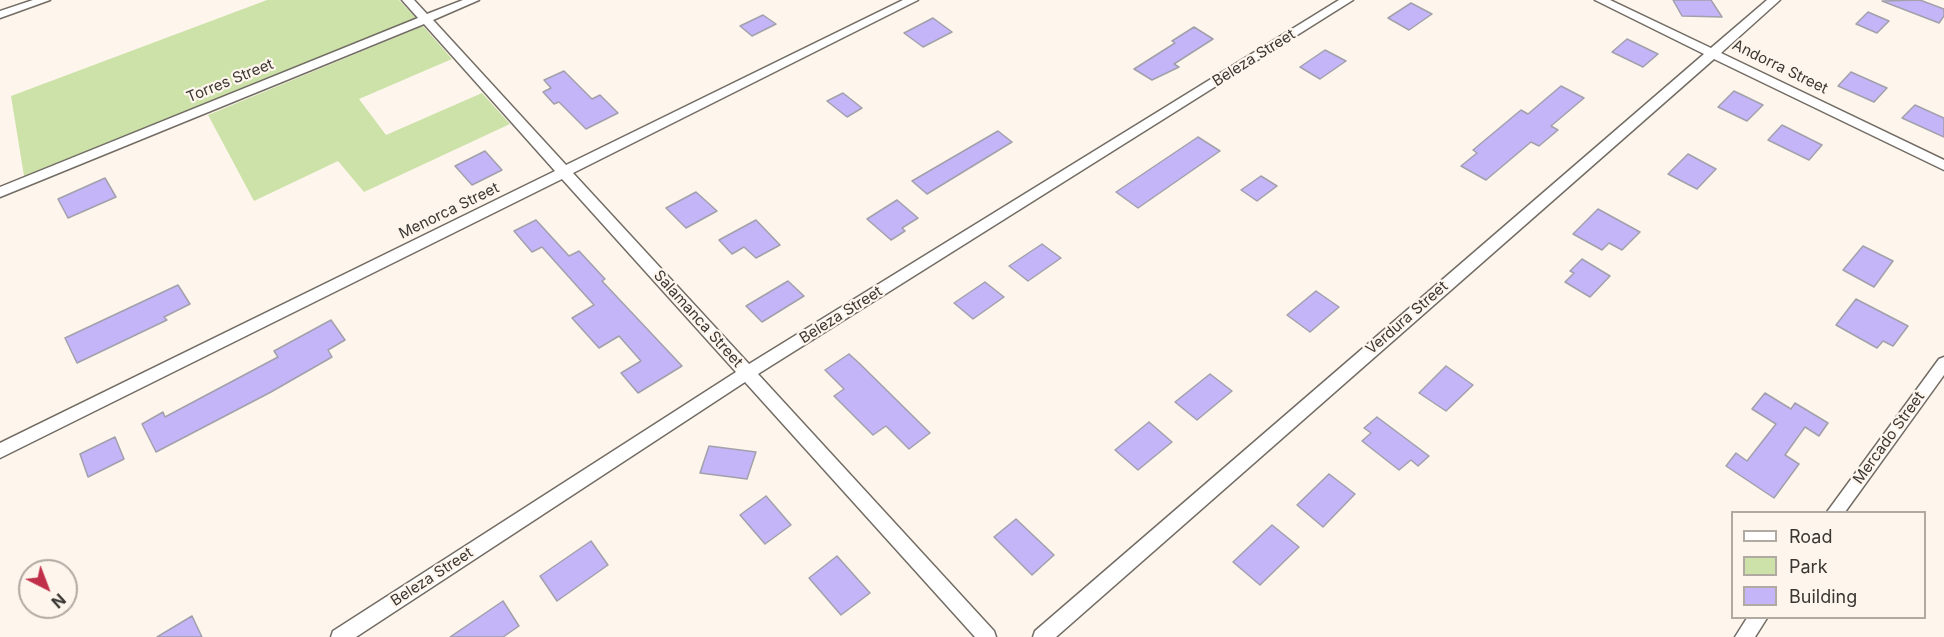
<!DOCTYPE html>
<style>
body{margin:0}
#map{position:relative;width:1944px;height:637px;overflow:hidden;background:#fef6ed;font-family:Inter,sans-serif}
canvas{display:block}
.legend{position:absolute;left:1731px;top:511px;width:195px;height:108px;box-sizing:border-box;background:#fef6ed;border:2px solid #b0aaa3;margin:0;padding:8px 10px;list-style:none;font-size:18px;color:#3a3733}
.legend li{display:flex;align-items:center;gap:12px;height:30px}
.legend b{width:30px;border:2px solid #b0aaa3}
.north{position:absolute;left:18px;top:559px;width:60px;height:60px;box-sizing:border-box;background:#fef6ed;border:2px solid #b0aaa3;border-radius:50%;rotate:138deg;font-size:16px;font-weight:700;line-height:24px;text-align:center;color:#3a3733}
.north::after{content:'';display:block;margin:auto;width:21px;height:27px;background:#c0304a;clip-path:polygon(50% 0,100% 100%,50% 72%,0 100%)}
</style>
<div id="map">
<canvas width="1944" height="637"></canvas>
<ul class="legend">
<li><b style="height:8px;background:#fff"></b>Road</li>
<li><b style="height:16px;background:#cce2a8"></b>Park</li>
<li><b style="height:16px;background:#c3b5f8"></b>Building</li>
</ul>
<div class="north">N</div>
</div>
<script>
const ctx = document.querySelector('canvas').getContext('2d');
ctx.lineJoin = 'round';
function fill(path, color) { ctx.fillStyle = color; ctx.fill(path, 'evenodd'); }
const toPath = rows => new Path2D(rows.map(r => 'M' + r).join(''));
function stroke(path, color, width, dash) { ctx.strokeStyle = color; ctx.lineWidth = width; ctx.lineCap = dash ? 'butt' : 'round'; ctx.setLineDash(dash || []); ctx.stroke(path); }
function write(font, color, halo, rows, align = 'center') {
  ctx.font = font + ' Inter,sans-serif'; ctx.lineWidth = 4.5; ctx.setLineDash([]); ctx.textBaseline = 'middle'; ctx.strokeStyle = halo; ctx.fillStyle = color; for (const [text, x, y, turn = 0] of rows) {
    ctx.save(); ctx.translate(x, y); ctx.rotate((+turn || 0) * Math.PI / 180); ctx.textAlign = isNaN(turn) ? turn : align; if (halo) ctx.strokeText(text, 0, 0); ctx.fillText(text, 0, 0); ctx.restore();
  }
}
fill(toPath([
 [267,0,399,0,416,18,24,176,11,96],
 [423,26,452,59,359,99,386,135,482,93,510,124,364,192,338,161,254,201,208,115]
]), '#cce2a8');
const building = toPath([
 [1673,0,1711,0,1722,17,1682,16,1673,0],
 [1920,0,1944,9,1944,16,1939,23,1882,1,1920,0],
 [1411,3,1432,14,1409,30,1388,18,1411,3],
 [1868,12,1889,21,1877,33,1856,24,1868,12],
 [763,15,776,24,752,36,740,26,763,15],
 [933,18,952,32,923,47,904,33,933,18],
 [1194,27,1213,39,1174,64,1179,67,1152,80,1134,69,1175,43,1172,41,1194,27],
 [1627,39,1658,54,1643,67,1612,52,1627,39],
 [1325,50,1346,61,1320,79,1300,67,1325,50],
 [564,71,592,99,600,95,618,113,586,129,559,102,554,104,543,92,551,88,544,80,564,71],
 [1851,72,1887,88,1874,102,1838,86,1851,72],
 [1561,86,1584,98,1551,126,1558,130,1539,146,1531,142,1486,180,1461,166,1477,153,1473,150,1521,110,1528,114,1561,86],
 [1734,91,1763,105,1747,121,1718,107,1734,91],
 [843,93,862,108,847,117,827,101,843,93],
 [1915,105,1944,118,1944,137,1902,118,1915,105],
 [1782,125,1822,145,1809,160,1768,140,1782,125],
 [998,131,1012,142,927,194,912,181,998,131],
 [1198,137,1220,151,1138,208,1116,192,1198,137],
 [485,151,502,170,472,185,455,166,485,151],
 [1688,154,1716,169,1697,189,1668,174,1688,154],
 [1261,176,1277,186,1257,201,1241,190,1261,176],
 [105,178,116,197,68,218,58,199,105,178],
 [696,192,717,211,686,228,666,208,696,192],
 [897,200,918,218,902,228,905,231,891,240,867,219,897,200],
 [1598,209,1640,232,1622,250,1609,243,1602,250,1573,234,1598,209],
 [536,220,569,256,579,251,605,279,602,281,682,366,638,393,621,373,641,361,619,336,599,348,572,318,594,305,542,247,532,252,514,231,536,220],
 [756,220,780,245,756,258,744,247,732,254,719,240,756,220],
 [1042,244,1061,258,1028,281,1009,266,1042,244],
 [1863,246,1893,261,1874,287,1843,270,1863,246],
 [1582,259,1610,276,1590,297,1565,282,1574,273,1570,271,1582,259],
 [788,281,804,296,762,322,746,306,788,281],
 [985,282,1004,297,973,319,954,303,985,282],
 [178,285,190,304,164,317,167,320,77,363,65,338,178,285],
 [1316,291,1339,307,1310,332,1287,315,1316,291],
 [1856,299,1908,326,1893,346,1883,341,1877,348,1836,325,1856,299],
 [331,320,345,340,328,350,332,357,271,392,156,452,142,424,163,412,165,417,278,357,274,351,331,320],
 [849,354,859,363,930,433,909,449,886,426,873,435,834,396,844,389,825,370,849,354],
 [1446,366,1473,385,1446,411,1419,393,1446,366],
 [1210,374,1232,391,1197,420,1175,402,1210,374],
 [1765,393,1791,409,1795,403,1828,423,1819,436,1805,427,1785,455,1799,464,1774,498,1726,466,1736,453,1747,461,1776,424,1752,409,1765,393],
 [1377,417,1429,456,1418,466,1411,460,1399,470,1362,441,1371,433,1364,428,1377,417],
 [1149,422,1172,442,1138,470,1115,450,1149,422],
 [115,437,124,459,88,477,80,454,115,437],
 [709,446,756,452,747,479,700,473,709,446],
 [1329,474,1355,494,1323,527,1297,505,1329,474],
 [766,496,791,525,765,544,740,515,766,496],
 [1016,519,1054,555,1032,575,994,537,1016,519],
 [1272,525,1299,547,1260,585,1233,562,1272,525],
 [591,541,608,565,557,601,540,576,591,541],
 [837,556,870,593,841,615,809,578,837,556],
 [503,601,519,626,503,637,450,637,503,601],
 [192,616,202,637,157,637,192,616]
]);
fill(building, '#c3b5f8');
stroke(building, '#a2a0ab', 1.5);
const street = toPath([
 [33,0,50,0,0,18,0,11,33,0],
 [402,0,414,0,427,14,463,0,479,0,433,20,566,165,903,0,918,0,573,173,749,364,1339,0,1353,0,758,374,994,631,996,637,975,637,745,382,356,637,331,637,333,631,736,372,562,179,0,458,0,443,555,171,424,24,0,197,0,187,418,18,402,0],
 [1595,0,1610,0,1711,48,1767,0,1780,0,1721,53,1944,160,1944,170,1714,59,1056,637,1033,637,1035,631,1704,54,1595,0],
 [1944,357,1944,375,1845,512,1827,512,1939,359,1944,357],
 [1747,618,1767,618,1755,637,1735,637,1747,618]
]);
stroke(street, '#726c64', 3);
fill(street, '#fff');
write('15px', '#3a3733', '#fef6ed', [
 ["Beleza Street",1254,58,-32],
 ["Andorra Street",1780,67,26],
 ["Torres Street",230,81,-22],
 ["Menorca Street",449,211,-26],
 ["Beleza Street",841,315,-32],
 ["Verdura Street",1407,318,-41],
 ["Salamanca Street",698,319,48],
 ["Mercado Street",1889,438,-54],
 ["Beleza Street",432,577,-33]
]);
</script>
